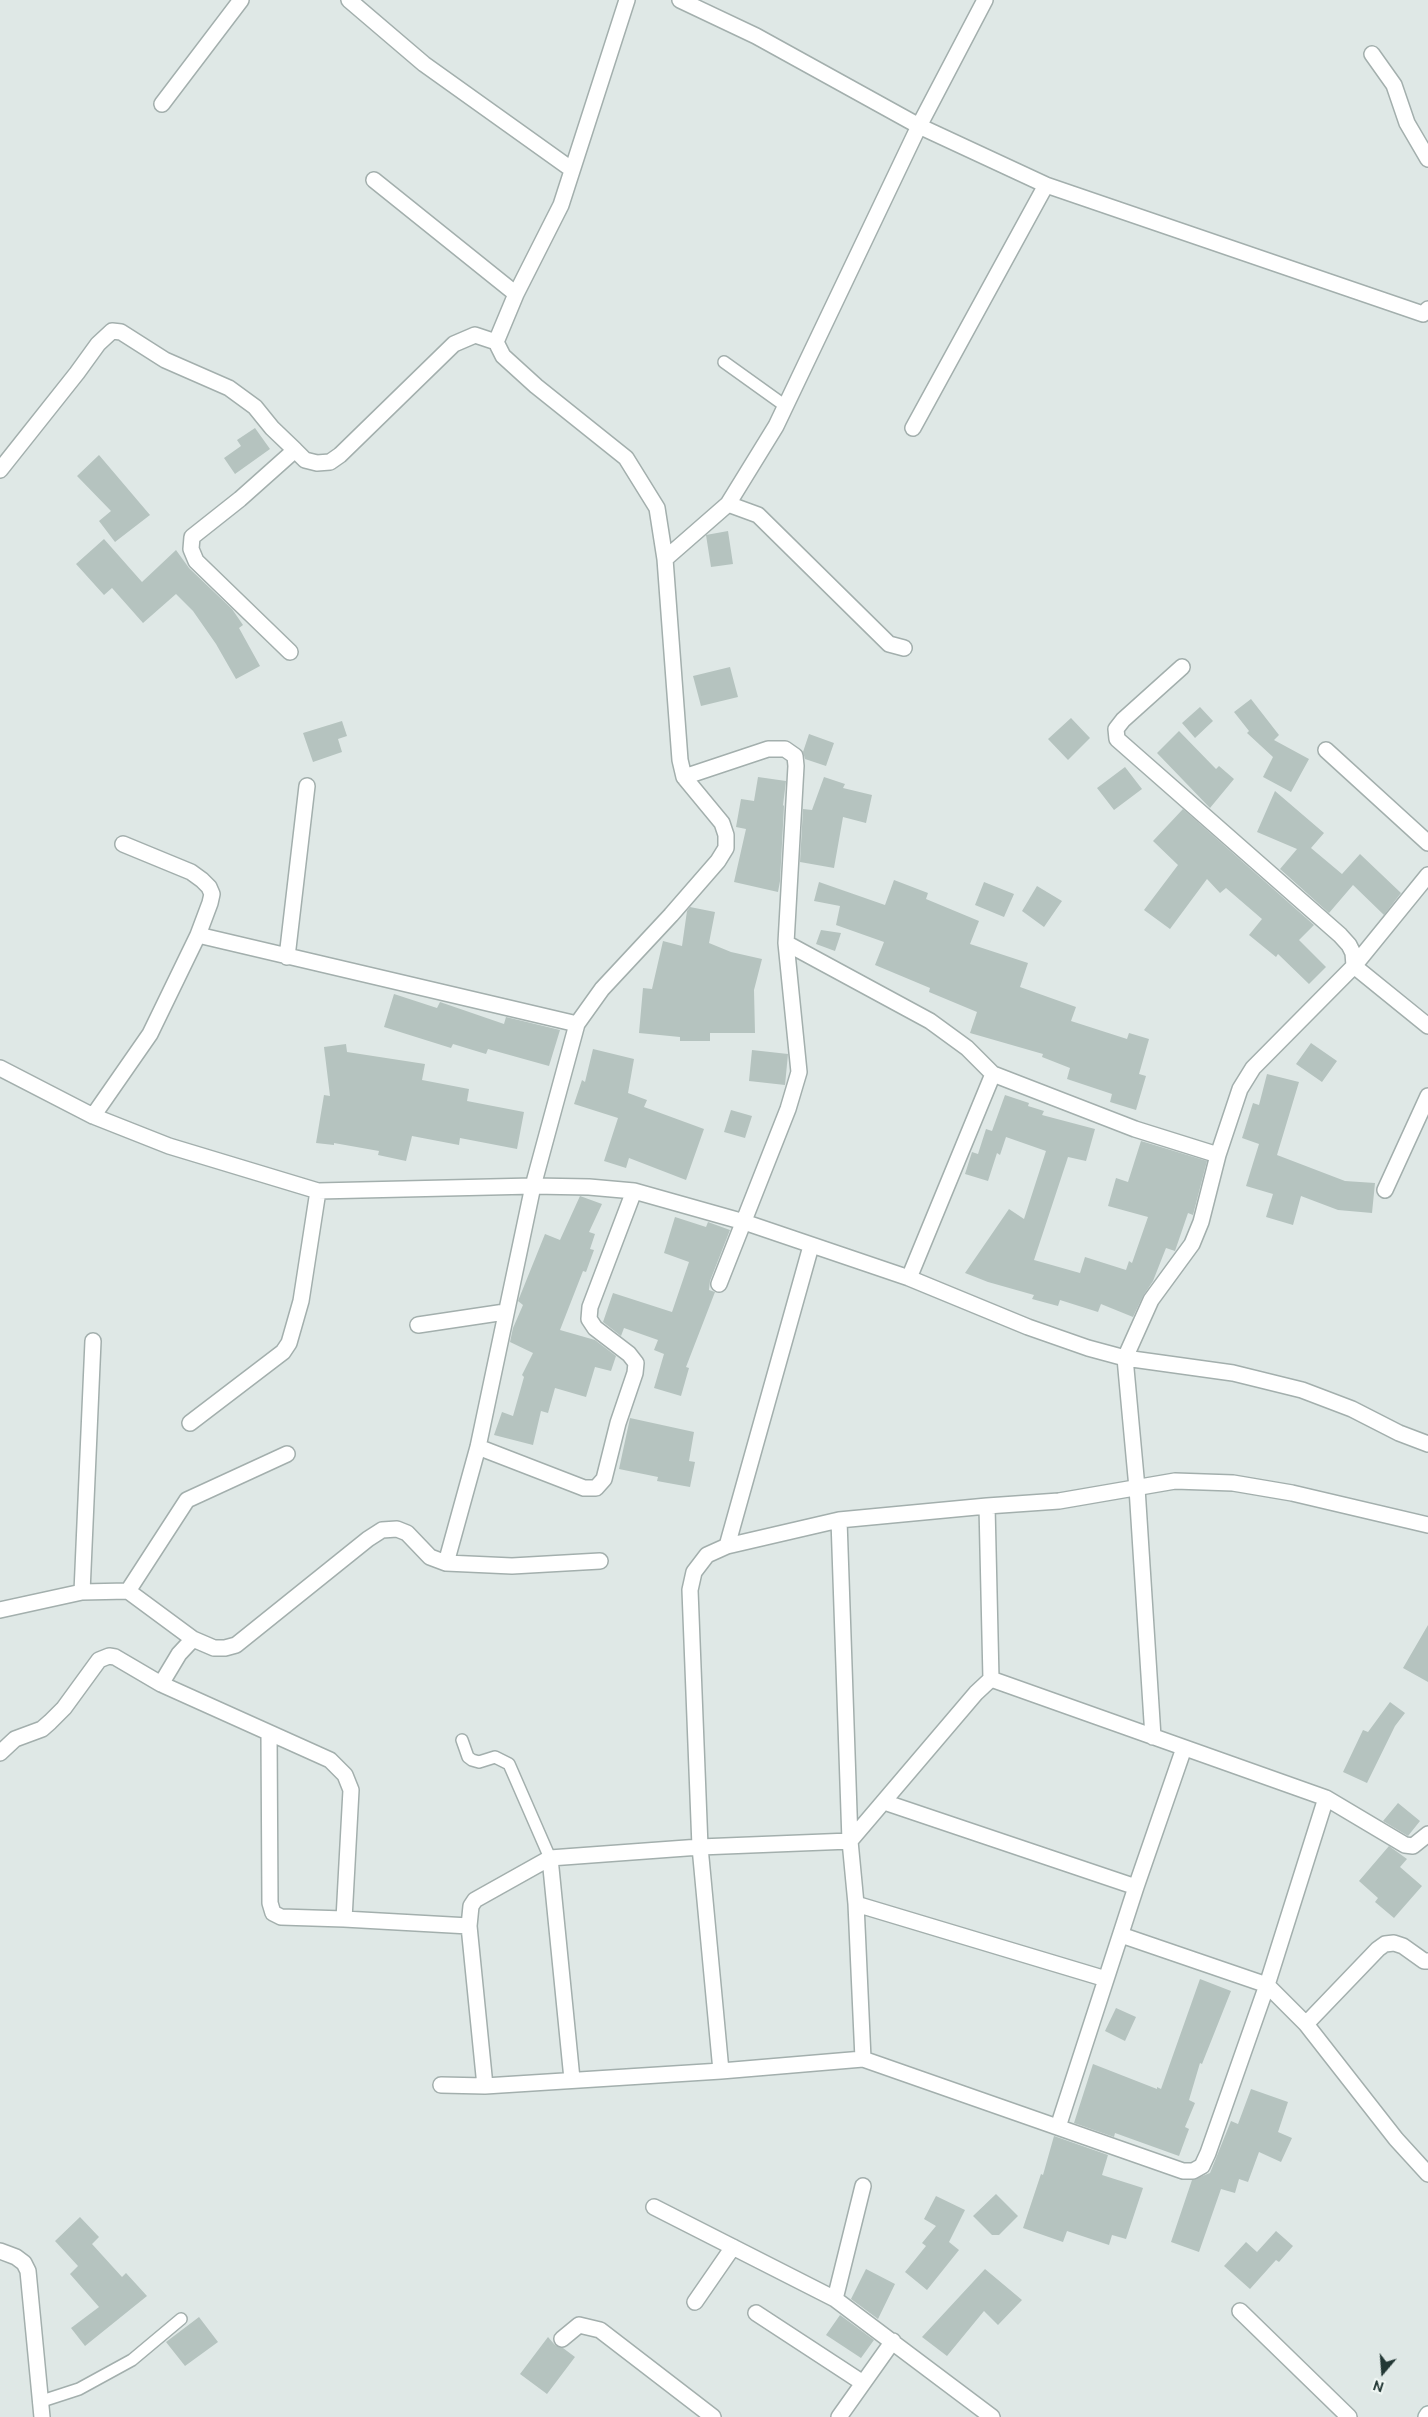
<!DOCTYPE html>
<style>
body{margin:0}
#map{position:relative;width:1428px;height:2417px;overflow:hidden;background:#dfe8e6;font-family:Ubuntu,sans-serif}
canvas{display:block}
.north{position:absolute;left:1358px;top:2347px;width:50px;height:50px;-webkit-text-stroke:4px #eff6f3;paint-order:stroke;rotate:198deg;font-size:14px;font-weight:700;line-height:20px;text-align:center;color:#223734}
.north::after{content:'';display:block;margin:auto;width:18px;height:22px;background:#223734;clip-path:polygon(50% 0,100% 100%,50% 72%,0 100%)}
</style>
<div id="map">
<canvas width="1428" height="2417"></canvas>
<div class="north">N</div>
</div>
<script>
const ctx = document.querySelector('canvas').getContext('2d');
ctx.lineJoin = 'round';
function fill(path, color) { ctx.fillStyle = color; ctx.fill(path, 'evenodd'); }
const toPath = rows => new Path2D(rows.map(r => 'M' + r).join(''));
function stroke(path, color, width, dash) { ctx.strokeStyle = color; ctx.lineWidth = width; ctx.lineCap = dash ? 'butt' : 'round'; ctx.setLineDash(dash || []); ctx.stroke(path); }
fill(toPath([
 [255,428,270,449,235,474,224,458,241,446,237,440],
 [99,455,150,515,115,542,99,521,111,511,77,476],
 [728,531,733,564,711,567,706,535],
 [104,539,142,582,176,550,189,568,232,609,243,625,239,628,260,666,236,679,216,644,193,611,176,594,143,623,112,588,104,595,76,564],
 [730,667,738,697,701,706,693,676],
 [1251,699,1279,735,1274,740,1309,759,1291,792,1263,777,1273,757,1247,733,1249,731,1234,712],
 [1200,707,1213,721,1195,738,1182,723],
 [1071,718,1090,738,1068,760,1048,739],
 [342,721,347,736,338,739,342,752,313,762,303,733],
 [1179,731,1216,769,1219,766,1234,779,1210,808,1157,753],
 [809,734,834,743,826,766,805,759,803,752],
 [1125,767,1142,789,1114,810,1097,788],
 [758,777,786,781,783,805,784,806,780,881,778,892,734,882,746,829,736,827,741,799,754,801],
 [824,777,845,784,843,788,872,795,866,823,843,817,834,868,800,862,803,809,812,810],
 [1275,791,1324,833,1311,848,1342,874,1360,854,1401,893,1384,915,1353,885,1329,913,1280,869,1297,849,1257,832],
 [1183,809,1314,925,1299,940,1326,967,1309,984,1278,954,1276,957,1249,935,1262,919,1226,888,1220,893,1207,879,1170,929,1144,910,1178,865,1153,841],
 [894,880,928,893,926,899,979,921,970,944,1028,963,1020,987,1076,1007,1071,1021,1127,1039,1129,1033,1149,1039,1139,1074,1146,1076,1136,1110,1110,1102,1112,1094,1067,1079,1070,1068,1042,1057,1043,1054,970,1033,977,1012,929,992,930,988,875,965,884,942,836,925,840,906,814,901,819,882,885,905],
 [984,882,1014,894,1004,917,975,905],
 [1037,886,1062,901,1044,927,1022,911],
 [690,907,715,912,709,943,731,952,762,959,754,990,755,1033,710,1033,710,1041,680,1041,680,1037,639,1033,643,988,652,989,663,941,682,946,687,911],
 [821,930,841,933,835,951,816,944],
 [394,994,437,1008,440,1002,504,1024,506,1017,560,1030,549,1066,488,1049,486,1054,453,1044,451,1048,384,1027],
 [1311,1043,1337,1061,1322,1082,1296,1064],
 [346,1044,347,1052,425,1064,422,1080,469,1089,467,1101,524,1112,517,1149,460,1138,459,1145,412,1136,406,1161,378,1155,379,1151,334,1143,334,1145,316,1143,324,1095,330,1096,324,1047],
 [593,1049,634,1059,628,1093,647,1100,644,1107,704,1129,686,1180,629,1158,626,1168,604,1161,618,1118,574,1104,582,1080,585,1082],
 [752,1050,788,1054,785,1085,749,1081],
 [1267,1074,1299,1082,1277,1155,1345,1181,1375,1183,1372,1213,1338,1210,1301,1196,1293,1225,1266,1217,1273,1194,1246,1186,1259,1144,1242,1138,1253,1103,1259,1105],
 [1005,1095,1029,1103,1028,1106,1044,1111,1042,1115,1095,1129,1086,1161,1068,1157,1034,1260,1080,1273,1085,1257,1126,1270,1129,1261,1132,1263,1148,1217,1108,1206,1116,1178,1128,1182,1141,1141,1207,1161,1193,1215,1188,1213,1175,1251,1166,1248,1153,1281,1143,1296,1133,1317,1101,1304,1098,1312,1060,1300,1058,1306,1032,1299,1034,1295,988,1282,965,1273,1009,1209,1024,1219,1046,1151,1006,1137,1000,1155,997,1153,988,1181,965,1174,972,1152,978,1154,986,1129,992,1131],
 [731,1110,752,1116,745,1138,724,1132],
 [580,1196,602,1204,589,1232,595,1234,590,1249,594,1250,586,1272,583,1271,560,1330,595,1340,616,1356,611,1371,595,1367,586,1397,555,1388,548,1413,541,1411,533,1445,494,1435,502,1412,513,1416,524,1377,522,1375,533,1353,510,1342,513,1328,523,1305,518,1301,545,1234,560,1240],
 [675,1217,706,1227,708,1222,730,1230,710,1281,709,1290,715,1292,686,1367,689,1368,681,1396,654,1388,664,1354,654,1350,658,1340,624,1328,621,1336,603,1322,613,1293,672,1312,689,1262,664,1253],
 [630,1418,694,1432,689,1461,695,1462,690,1487,657,1481,658,1477,619,1469],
 [1428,1625,1428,1682,1403,1668],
 [1390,1702,1405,1713,1395,1726,1367,1783,1343,1772,1363,1730,1368,1732],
 [1398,1803,1420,1821,1408,1836,1383,1821],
 [1389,1846,1407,1859,1400,1867,1422,1886,1394,1918,1375,1902,1378,1898,1359,1881],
 [1200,1979,1231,1991,1202,2064,1200,2063,1189,2100,1195,2103,1185,2127,1189,2129,1179,2156,1115,2133,1114,2137,1074,2123,1093,2064,1157,2089,1157,2087,1161,2089],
 [1116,2008,1136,2017,1125,2041,1105,2031],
 [1251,2089,1288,2102,1278,2132,1292,2138,1281,2162,1259,2152,1248,2182,1239,2179,1235,2193,1221,2189,1199,2252,1171,2242,1192,2180,1210,2173,1231,2121,1238,2124],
 [1054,2136,1108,2155,1102,2175,1143,2188,1126,2239,1112,2235,1109,2245,1067,2231,1063,2242,1023,2228,1041,2174,1043,2175],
 [996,2194,1018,2216,999,2235,992,2235,973,2216],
 [936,2196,965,2210,949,2242,959,2250,927,2290,905,2272,926,2246,922,2243,936,2226,924,2219],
 [80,2217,99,2237,92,2244,122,2277,126,2273,147,2296,85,2346,71,2328,99,2307,70,2274,78,2266,55,2241],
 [1276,2231,1293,2246,1279,2262,1276,2260,1250,2289,1224,2266,1246,2242,1257,2252],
 [866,2269,895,2284,878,2319,851,2299],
 [985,2269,1022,2300,998,2325,984,2311,947,2356,922,2337],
 [840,2315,874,2340,861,2358,826,2335],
 [199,2317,218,2342,185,2366,166,2342],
 [548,2337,555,2345,563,2348,575,2357,547,2394,520,2374]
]), '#b5c3bf');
const service = toPath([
 [724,362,784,405],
 [462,1740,468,1757,472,1760,479,1762,495,1757,509,1764,550,1858],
 [39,2402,79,2389,132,2360,181,2319]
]);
const minor = toPath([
 [349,0,424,64,571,169],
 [680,0,756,36,919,126,1046,185,1423,314,1428,309],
 [1372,54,1394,85,1407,123,1428,159],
 [162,104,241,0],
 [374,180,516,294],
 [913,428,1046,185],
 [0,470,77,373,98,344,112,331,121,332,165,360,229,388,255,407,272,428,295,450],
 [728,504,758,515,889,644,904,648],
 [665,559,728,504,776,426,919,126,985,0],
 [290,652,196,561,191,549,192,537,240,499,295,450,305,460,317,463,330,462,340,455,454,344,475,335,496,342],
 [1182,667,1123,720,1116,729,1117,739,1340,935,1349,945,1353,953,1354,966,1428,1026],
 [1326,750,1428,843],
 [684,777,768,749,785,749,795,756,796,766,786,943,799,1072,788,1109,719,1284],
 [123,844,191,872,202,880,209,887,212,894,210,903,198,935],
 [1428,875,1354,966,1253,1068,1240,1089,1218,1155,1201,1222,1192,1244,1151,1300,1125,1358,1233,1373,1302,1390,1352,1409,1399,1433,1428,1444],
 [786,943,930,1021,967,1048,993,1074,1135,1129,1218,1155],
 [287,957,307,786],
 [0,1068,93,1116,169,1146,318,1191],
 [93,1116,150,1034,198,935,577,1024],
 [1385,1190,1428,1096],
 [909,1278,993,1074],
 [418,1325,505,1312],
 [190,1423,283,1352,289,1343,301,1301,318,1191,533,1186,589,1187,634,1191,744,1222,909,1278,1028,1327,1088,1348,1125,1358,1137,1488,1153,1737],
 [478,1447,584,1488,596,1488,604,1479,618,1423,635,1373,636,1363,629,1354,595,1328,589,1319,590,1307,634,1191],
 [987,1506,991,1679],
 [839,1520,850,1841,856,1904,863,2059],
 [727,1546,811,1246],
 [446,1563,478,1447,533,1186,577,1024,602,989,671,915,718,861,726,848,726,835,722,823,684,777,680,760,665,559,657,508,626,458,536,386,503,356,496,342,516,294,561,205,627,0],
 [128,1591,187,1500,287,1454],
 [82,1592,93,1341],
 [0,1610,82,1592,128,1591,193,1639,214,1648,225,1648,236,1645,368,1539,382,1530,397,1529,407,1533,430,1557,446,1563,512,1566,600,1561],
 [161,1684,330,1760,345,1775,351,1790,344,1919,469,1926],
 [269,1733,270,1903,273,1913,281,1917,344,1919],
 [0,1753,15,1739,42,1729,50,1722,64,1708,99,1660,109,1656,115,1657,161,1684,179,1654,193,1639],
 [1326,1798,1405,1845,1413,1846,1428,1834],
 [884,1802,1136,1887],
 [856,1904,1106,1979],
 [1306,2024,1378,1949,1385,1944,1394,1943,1403,1946,1424,1961,1428,1961],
 [721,2071,700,1847,690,1590,694,1572,707,1555,727,1546,839,1520,987,1506,1059,1501,1175,1481,1233,1483,1292,1493,1428,1525],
 [572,2079,550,1858,700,1847,850,1841,976,1693,991,1679,1326,1798,1267,1985,1306,2024,1396,2139,1428,2174],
 [441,2085,485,2086,721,2071,863,2059,1183,2171,1193,2171,1202,2166,1208,2153,1267,1985,1121,1935],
 [485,2086,469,1926,471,1906,475,1900,550,1858],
 [1058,2127,1136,1887,1184,1748],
 [654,2207,835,2299,992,2417],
 [0,2251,16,2257,24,2263,28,2271,42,2417],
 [835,2299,863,2186],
 [695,2302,733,2247],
 [1240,2311,1349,2417],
 [756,2313,863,2383],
 [562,2339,579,2325,600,2330,713,2417],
 [839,2417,893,2341]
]);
const secondary = toPath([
 [1426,2417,1428,2414]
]);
stroke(service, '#a3afad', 14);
stroke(minor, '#a3afad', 18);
stroke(secondary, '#9fb3af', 18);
stroke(service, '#fff', 11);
stroke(minor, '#fff', 15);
stroke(secondary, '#fff', 15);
</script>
